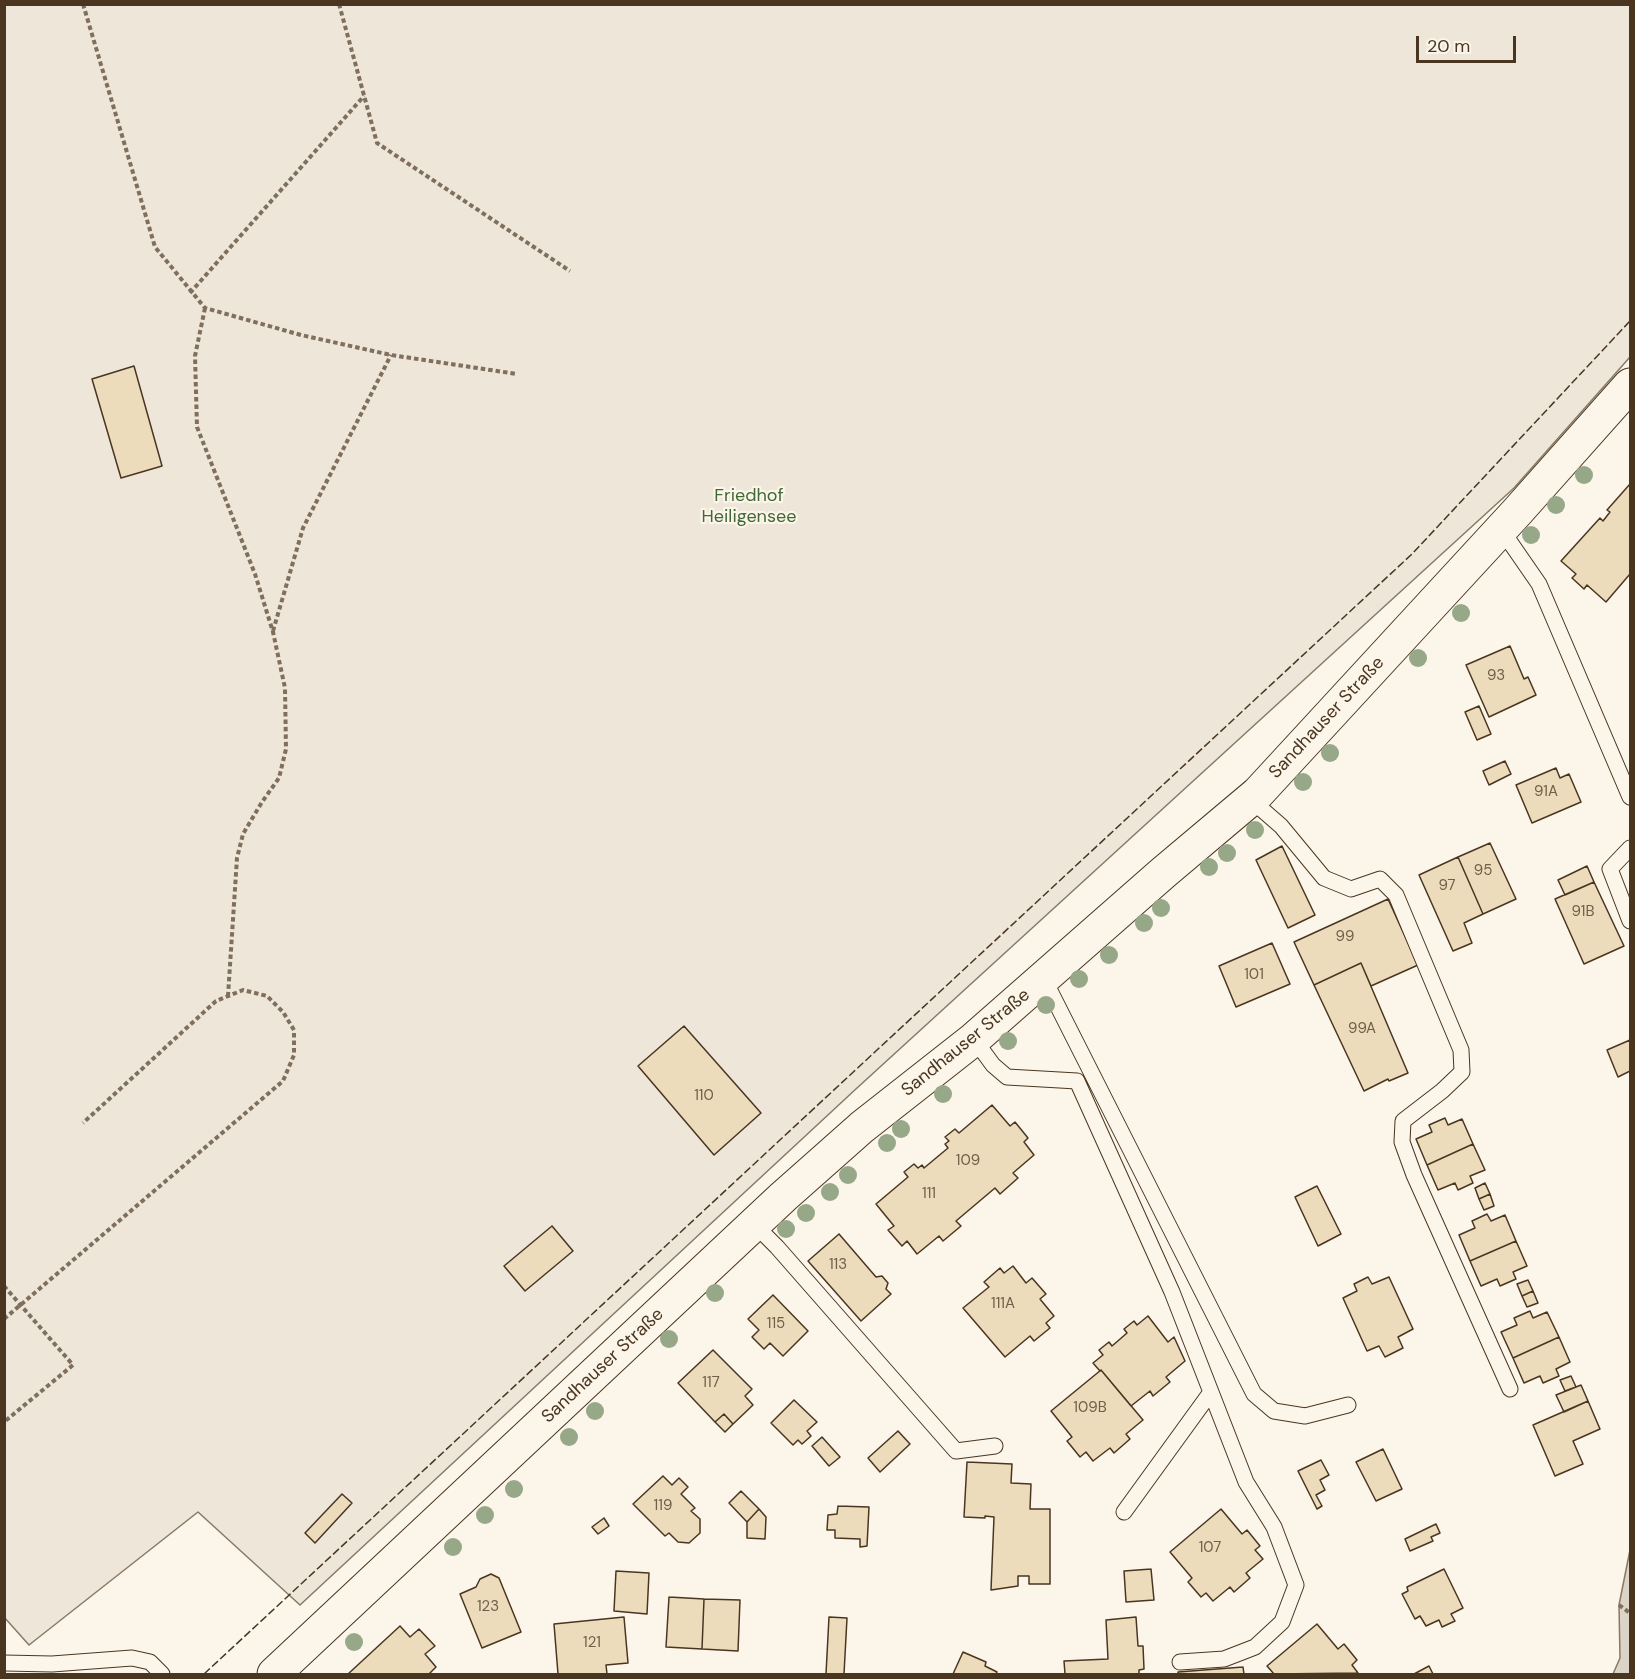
<!DOCTYPE html>
<meta charset="utf-8">
<style>
body{margin:0}
#map{position:relative;width:1635px;height:1679px;overflow:hidden;background:#fbf6e9;font-family:"DM Sans",sans-serif}
canvas{display:block}
.frame{position:absolute;inset:0;border:6px solid #4a3520;pointer-events:none}
.scale{position:absolute;left:1416px;top:36px;width:100px;height:27px;box-sizing:border-box;border:3px solid #4a3520;border-top:0;padding-left:8px;font-size:18px;line-height:21px;white-space:nowrap;color:#4a3520;-webkit-text-stroke:4px #fbf6e9;paint-order:stroke}
</style>
<div id="map">
<canvas width="1635" height="1679"></canvas>
<div class="frame"></div>
<div class="scale">20 m</div>
</div>
<script>
const ctx = document.querySelector('canvas').getContext('2d');
ctx.lineJoin = 'round';
function fill(path, color) { ctx.fillStyle = color; ctx.fill(path, 'evenodd'); }
const toPath = rows => new Path2D(rows.map(r => 'M' + r).join(''));
function stroke(path, color, width, dash) { ctx.strokeStyle = color; ctx.lineWidth = width; ctx.lineCap = dash ? 'butt' : 'round'; ctx.setLineDash(dash || []); ctx.stroke(path); }
function write(font, color, halo, rows, align = 'center') {
  ctx.font = font + ' "DM Sans",sans-serif'; ctx.lineWidth = 4.5; ctx.setLineDash([]); ctx.textBaseline = 'middle'; ctx.strokeStyle = halo; ctx.fillStyle = color; for (const [text, x, y, turn = 0] of rows) {
    ctx.save(); ctx.translate(x, y); ctx.rotate((+turn || 0) * Math.PI / 180); ctx.textAlign = isNaN(turn) ? turn : align; if (halo) ctx.strokeText(text, 0, 0); ctx.fillText(text, 0, 0); ctx.restore();
  }
}
const green = toPath([
 [4,5,1630,5,1630,357,1514,488,857,1088,300,1605,198,1512,29,1645,4,1617,4,5]
]);
fill(green, '#ede6d9');
stroke(green, '#887966', 1.5);
const water = toPath([
 [1630,1550,1630,1674,1613,1674,1620,1658,1619,1605,1630,1550]
]);
fill(water, '#dcd4c6');
stroke(water, '#887966', 1.5);
const building = toPath([
 [134,366,162,466,121,478,92,379,134,366],
 [1630,484,1630,574,1606,602,1587,585,1584,589,1572,578,1576,574,1561,561,1600,518,1603,521,1610,512,1607,510,1630,484],
 [1510,646,1524,679,1528,677,1536,695,1489,717,1466,665,1510,646],
 [1479,706,1491,734,1477,740,1465,712,1479,706],
 [1505,761,1511,774,1489,785,1483,771,1505,761],
 [1556,768,1560,778,1569,774,1581,802,1532,823,1516,785,1556,768],
 [1490,843,1516,899,1483,914,1458,857,1490,843],
 [1282,846,1315,915,1288,928,1256,860,1282,846],
 [1458,857,1483,914,1464,923,1472,943,1453,951,1419,875,1458,857],
 [1587,866,1594,882,1565,895,1558,880,1587,866],
 [1594,882,1624,946,1584,964,1555,899,1594,882],
 [1388,899,1418,965,1371,986,1361,963,1314,985,1294,942,1388,899],
 [1272,943,1290,984,1236,1007,1219,966,1272,943],
 [1361,963,1408,1073,1389,1081,1388,1079,1364,1091,1314,985,1361,963],
 [684,1026,761,1113,714,1155,638,1066,684,1026],
 [1630,1040,1630,1071,1618,1077,1607,1050,1630,1040],
 [992,1105,1010,1126,1015,1122,1028,1138,1024,1142,1034,1155,1013,1173,1018,1178,1000,1194,995,1188,956,1221,961,1226,943,1241,939,1236,917,1254,907,1241,902,1246,888,1230,894,1226,876,1204,908,1177,904,1172,914,1164,918,1168,922,1165,924,1168,948,1148,945,1144,949,1141,945,1137,955,1129,959,1133,992,1105],
 [1445,1118,1448,1125,1462,1119,1473,1144,1427,1165,1416,1139,1432,1132,1429,1125,1445,1118],
 [1473,1144,1485,1170,1470,1176,1473,1183,1458,1190,1455,1183,1438,1190,1427,1165,1473,1144],
 [1485,1183,1490,1194,1479,1199,1475,1188,1485,1183],
 [1317,1186,1341,1234,1318,1246,1295,1197,1317,1186],
 [1490,1194,1494,1206,1484,1210,1479,1199,1490,1194],
 [1487,1214,1491,1221,1505,1215,1516,1241,1470,1261,1459,1235,1475,1228,1472,1221,1487,1214],
 [552,1226,573,1251,525,1291,504,1266,552,1226],
 [839,1234,876,1277,882,1276,888,1283,886,1289,891,1294,861,1321,808,1261,839,1234],
 [1516,1241,1527,1266,1513,1272,1516,1279,1500,1286,1497,1279,1481,1286,1470,1261,1516,1241],
 [1013,1266,1026,1283,1032,1278,1046,1294,1040,1299,1054,1316,1046,1323,1050,1328,1034,1341,1030,1336,1005,1357,963,1308,989,1287,984,1282,1000,1268,1004,1273,1013,1266],
 [1368,1277,1372,1284,1389,1277,1413,1329,1398,1337,1403,1348,1385,1357,1379,1346,1367,1351,1343,1298,1357,1291,1354,1284,1368,1277],
 [1528,1280,1533,1291,1522,1296,1517,1284,1528,1280],
 [1533,1291,1538,1303,1527,1307,1522,1296,1533,1291],
 [773,1295,808,1331,783,1356,770,1343,764,1349,752,1337,759,1330,748,1319,773,1295],
 [1530,1311,1533,1318,1547,1312,1559,1337,1513,1358,1501,1332,1517,1325,1514,1318,1530,1311],
 [1148,1316,1168,1342,1174,1337,1185,1361,1166,1377,1170,1382,1153,1396,1150,1391,1131,1406,1101,1370,1100,1371,1093,1363,1103,1355,1099,1350,1109,1342,1112,1346,1127,1333,1124,1329,1134,1321,1137,1325,1148,1316],
 [1559,1337,1570,1362,1556,1369,1559,1376,1543,1383,1540,1376,1524,1383,1513,1358,1559,1337],
 [713,1350,752,1389,745,1396,753,1405,733,1424,724,1414,715,1422,678,1383,713,1350],
 [1101,1370,1143,1420,1126,1434,1130,1439,1114,1453,1110,1448,1093,1461,1086,1452,1080,1457,1067,1441,1072,1437,1051,1411,1101,1370],
 [1571,1376,1576,1387,1565,1391,1560,1380,1571,1376],
 [1581,1385,1588,1401,1564,1412,1556,1395,1581,1385],
 [794,1400,817,1422,807,1431,811,1436,802,1444,798,1440,793,1445,771,1423,794,1400],
 [1588,1401,1600,1429,1573,1441,1583,1464,1555,1476,1533,1425,1588,1401],
 [724,1414,733,1424,725,1432,715,1422,724,1414],
 [898,1431,910,1444,880,1472,868,1458,898,1431],
 [822,1437,840,1457,829,1466,812,1446,822,1437],
 [1383,1449,1402,1489,1376,1501,1356,1462,1383,1449],
 [1321,1460,1329,1475,1320,1480,1325,1490,1316,1495,1322,1506,1317,1509,1298,1471,1321,1460],
 [967,1462,1012,1464,1011,1483,1031,1484,1030,1509,1050,1509,1050,1584,1029,1584,1029,1576,1018,1576,1018,1586,991,1590,994,1517,985,1516,985,1518,964,1517,967,1462],
 [663,1476,672,1485,679,1478,688,1487,681,1494,695,1508,691,1511,700,1519,700,1533,689,1543,678,1542,669,1533,665,1536,633,1504,663,1476],
 [741,1491,759,1509,747,1522,729,1503,741,1491],
 [342,1494,352,1503,315,1543,305,1533,342,1494],
 [838,1506,869,1507,867,1546,860,1547,860,1539,835,1538,835,1530,827,1530,828,1515,837,1514,838,1506],
 [759,1509,766,1517,765,1539,747,1538,747,1522,759,1509],
 [1221,1509,1242,1534,1247,1530,1260,1546,1255,1550,1263,1559,1246,1573,1250,1578,1234,1592,1230,1587,1213,1601,1206,1593,1201,1597,1188,1582,1192,1578,1170,1552,1221,1509],
 [604,1518,609,1526,598,1534,592,1527,604,1518],
 [1436,1524,1440,1533,1431,1537,1433,1541,1410,1551,1405,1539,1436,1524],
 [1151,1569,1154,1600,1126,1602,1124,1571,1151,1569],
 [1444,1569,1463,1608,1451,1614,1455,1621,1442,1627,1439,1620,1426,1626,1420,1616,1415,1619,1402,1594,1408,1591,1407,1587,1444,1569],
 [616,1571,649,1573,647,1614,614,1611,616,1571],
 [491,1574,499,1578,521,1632,482,1648,460,1594,476,1587,480,1579,491,1574],
 [669,1597,704,1599,702,1649,666,1647,669,1597],
 [704,1599,740,1600,738,1651,702,1649,704,1599],
 [624,1617,628,1663,606,1665,607,1674,558,1674,554,1624,624,1617],
 [829,1617,847,1618,844,1674,826,1674,829,1617],
 [1136,1617,1138,1646,1143,1646,1144,1669,1139,1670,1139,1674,1065,1674,1064,1661,1108,1659,1106,1620,1136,1617],
 [1317,1624,1338,1649,1344,1644,1357,1660,1352,1665,1358,1673,1274,1674,1267,1666,1317,1624],
 [400,1626,410,1637,419,1629,435,1646,425,1654,436,1667,429,1674,348,1674,400,1626],
 [963,1652,986,1662,985,1666,997,1672,996,1674,953,1674,963,1652],
 [1429,1666,1433,1674,1414,1674,1429,1666],
 [1243,1667,1244,1674,1178,1674,1178,1672,1243,1667]
]);
fill(building, '#ecdcbc');
stroke(building, '#4a3520', 1.5);
const service = toPath([
 [1501,529,1539,584,1630,797],
 [1250,799,1281,826,1324,878,1351,889,1380,879,1396,895,1461,1050,1462,1072,1442,1091,1403,1121,1402,1142,1414,1175,1510,1389],
 [1630,848,1610,869,1630,921],
 [1044,979,1254,1394,1274,1411,1305,1416,1348,1405],
 [974,1039,993,1065,1007,1077,1077,1081,1172,1292,1246,1482,1274,1527,1296,1585,1282,1622,1255,1647,1224,1659,1180,1662],
 [755,1225,777,1247,956,1451,995,1446],
 [1124,1512,1211,1392],
 [4,1663,52,1664,132,1658,150,1662,162,1674]
]);
const secondary = toPath([
 [274,1674,783,1197,862,1127,974,1039,1163,873,1258,793,1517,512,1630,385]
]);
stroke(service, '#4a3520', 17);
stroke(secondary, '#4a3520', 35);
stroke(toPath([
 [83,4,155,247,205,308,301,335,391,355,517,374],
 [339,4,377,143,570,271],
 [190,293,364,96],
 [205,308,195,356,197,427,255,574,273,632,285,688,286,749,279,778,262,802,243,834,237,858,228,996],
 [273,631,303,528,391,355],
 [4,1286,73,1365,4,1422],
 [4,1319,283,1081,294,1055,294,1030,283,1012,267,996,243,990,216,1001,83,1123],
 [1619,1605,1630,1613]
]), '#7f6f5c', 4, [4.5, 3]);
stroke(service, '#fbf6e9', 15);
stroke(secondary, '#fbf6e9', 33);
stroke(toPath([
 [204,1674,1412,554,1630,321]
]), '#4a3520', 1.5, [8, 3]);
ctx.fillStyle = '#96a887';
for (const [x, y] of [
 [1584,475],
 [1556,505],
 [1531,535],
 [1461,613],
 [1418,658],
 [1330,753],
 [1303,782],
 [1255,830],
 [1227,853],
 [1209,867],
 [1161,908],
 [1144,923],
 [1109,955],
 [1079,979],
 [1046,1005],
 [1008,1041],
 [943,1094],
 [901,1129],
 [887,1143],
 [848,1175],
 [830,1192],
 [806,1213],
 [786,1229],
 [715,1293],
 [669,1339],
 [595,1411],
 [569,1437],
 [514,1489],
 [485,1515],
 [453,1547],
 [354,1642]
]) { ctx.beginPath(); ctx.arc(x, y, 9, 0, 2 * Math.PI); ctx.fill(); }
write('15px', '#725f47', null, [
 ["93",1496,676],
 ["91A",1546,792],
 ["95",1483,871],
 ["97",1447,886],
 ["91B",1583,912],
 ["99",1345,937],
 ["101",1254,975],
 ["99A",1362,1029],
 ["110",704,1096],
 ["109",968,1161],
 ["111",929,1194],
 ["113",838,1265],
 ["111A",1003,1304],
 ["115",776,1324],
 ["117",711,1383],
 ["109B",1090,1408],
 ["119",663,1506],
 ["107",1210,1548],
 ["123",488,1607],
 ["121",592,1643]
]);
write('18px', '#436837', '#fbf6e9', [
 ["Friedhof",749,496],
 ["Heiligensee",749,517]
]);
write('18px', '#4a3520', '#fbf6e9', [
 ["Sandhauser Straße",1327,718,-47],
 ["Sandhauser Straße",966,1043,-39],
 ["Sandhauser Straße",603,1366,-43]
]);
</script>
